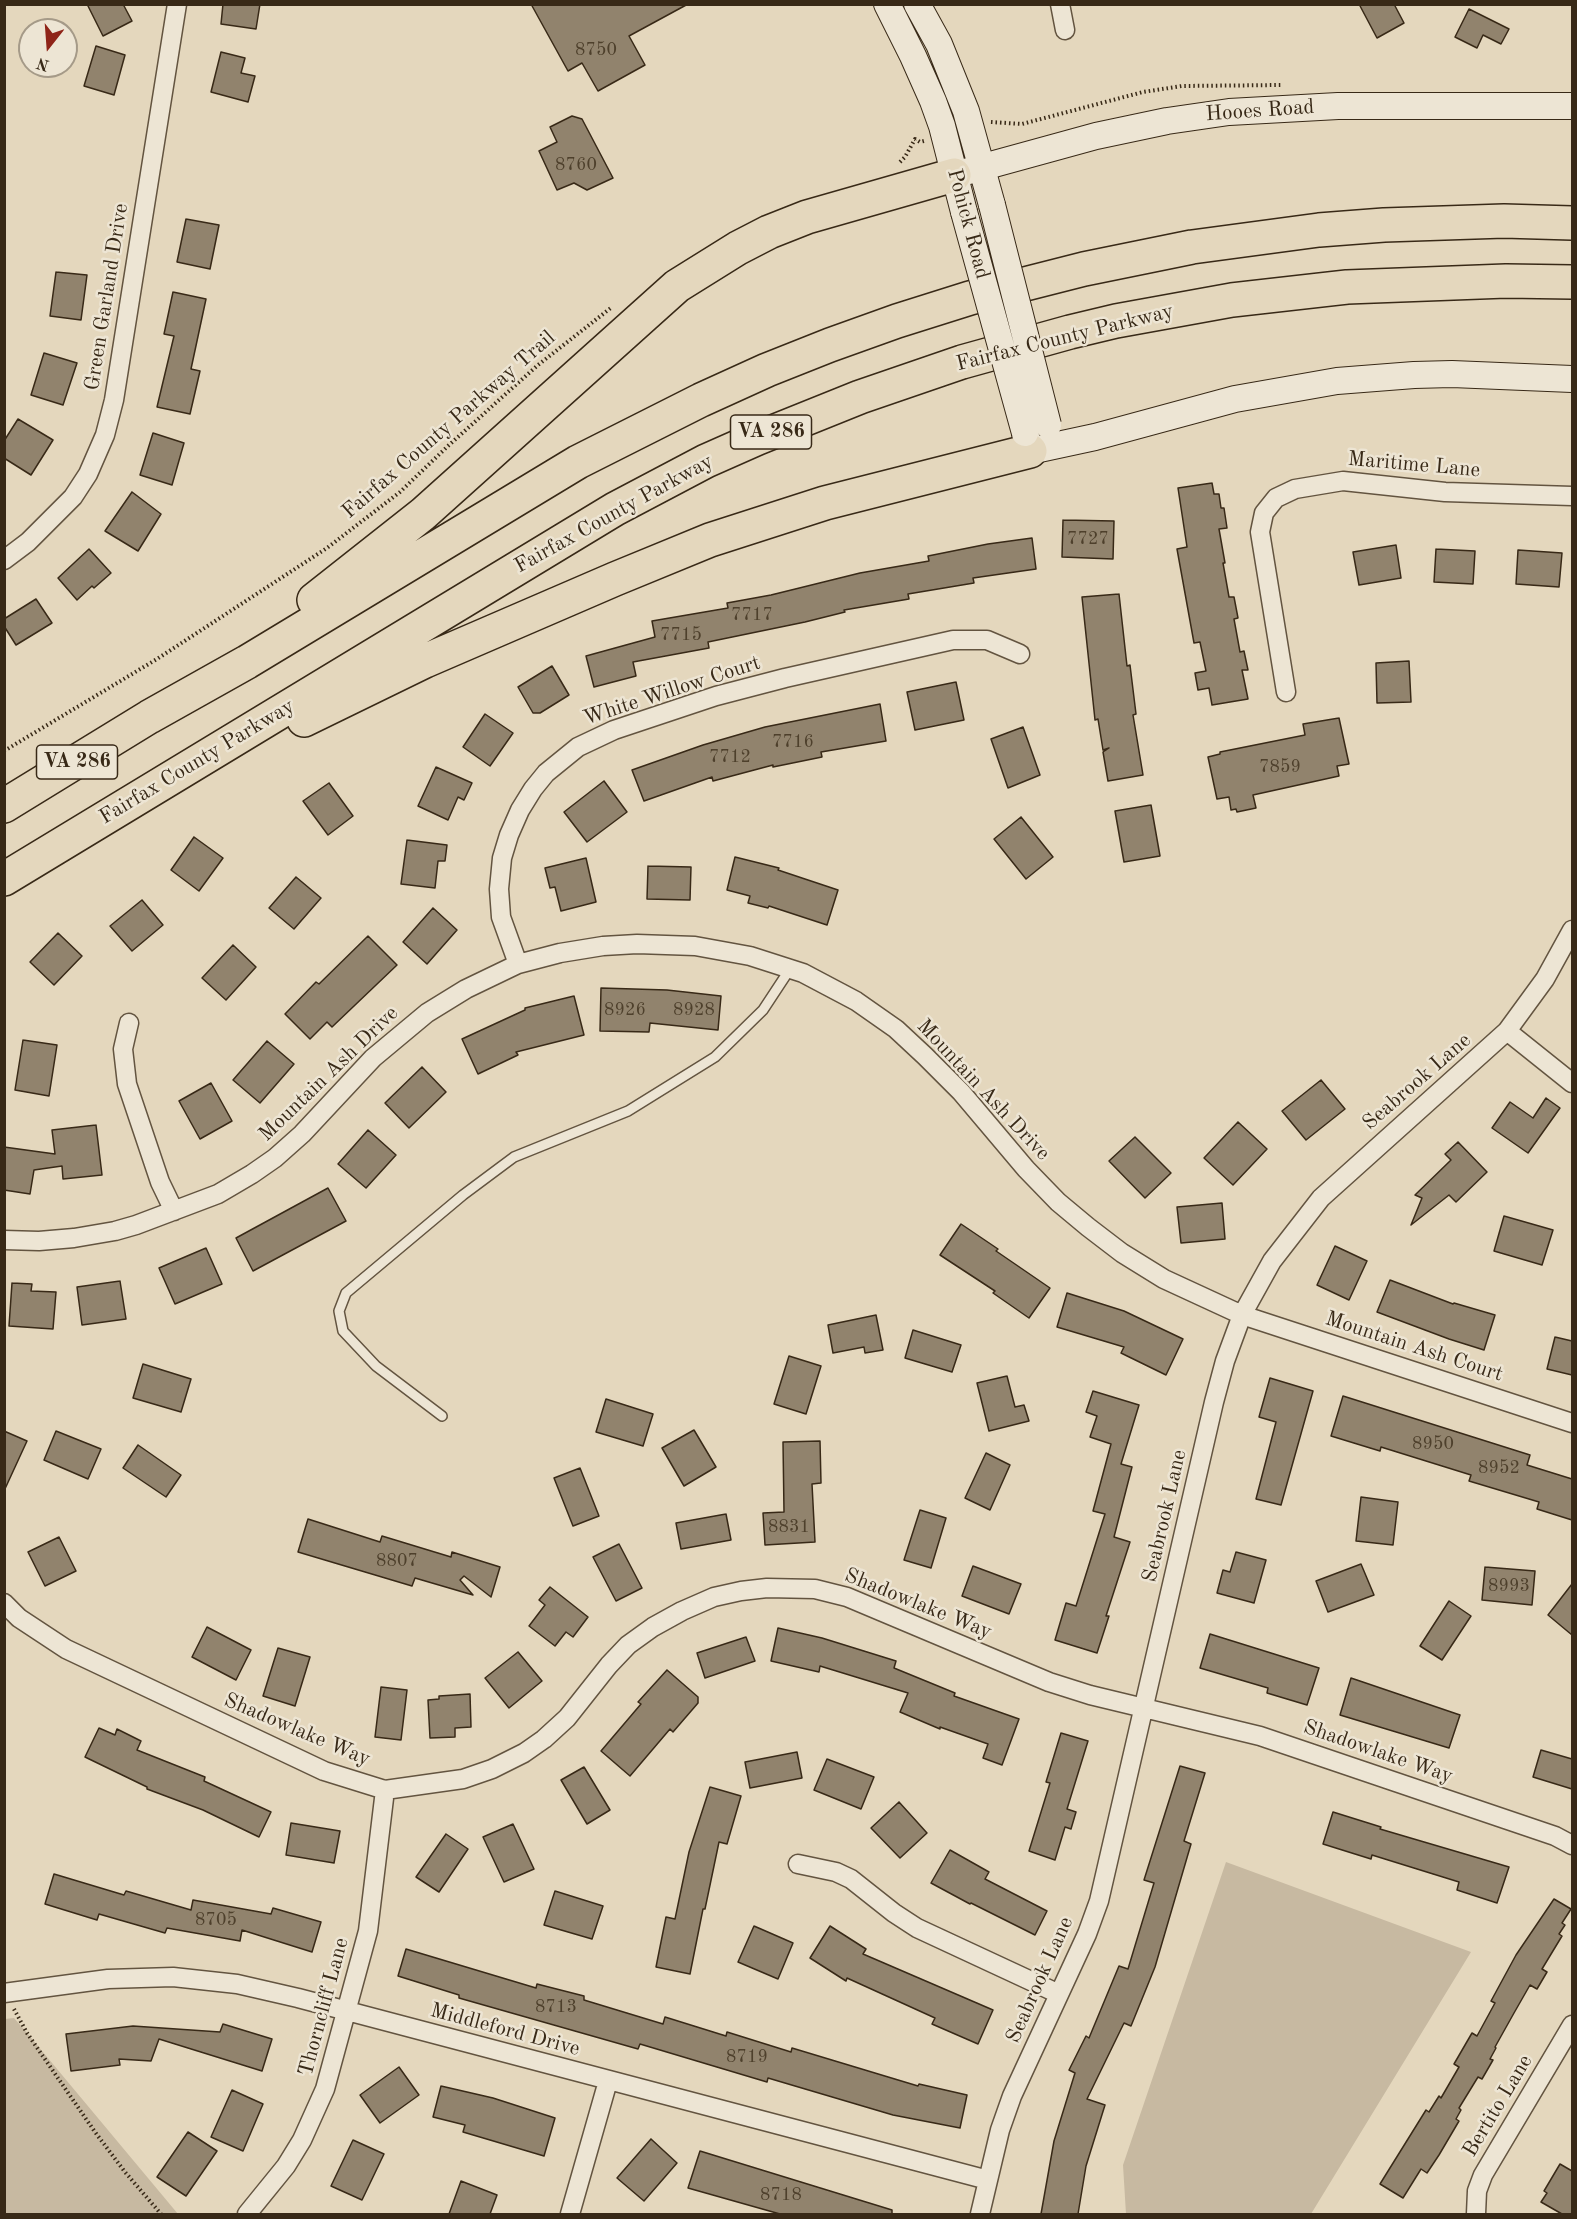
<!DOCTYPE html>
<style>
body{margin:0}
#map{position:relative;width:1577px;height:2219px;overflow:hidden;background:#e4d7bd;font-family:"Old Standard TT",serif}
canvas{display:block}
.frame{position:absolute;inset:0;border:6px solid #382917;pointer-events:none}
.north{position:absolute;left:18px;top:18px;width:60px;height:60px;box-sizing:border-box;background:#ede5d4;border:2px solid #a59a88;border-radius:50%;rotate:197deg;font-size:16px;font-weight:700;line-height:24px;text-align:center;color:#382917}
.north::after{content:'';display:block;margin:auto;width:21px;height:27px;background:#8f2418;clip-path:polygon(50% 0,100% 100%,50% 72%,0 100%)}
</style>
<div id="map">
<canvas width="1577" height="2219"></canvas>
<div class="frame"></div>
<div class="north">N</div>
</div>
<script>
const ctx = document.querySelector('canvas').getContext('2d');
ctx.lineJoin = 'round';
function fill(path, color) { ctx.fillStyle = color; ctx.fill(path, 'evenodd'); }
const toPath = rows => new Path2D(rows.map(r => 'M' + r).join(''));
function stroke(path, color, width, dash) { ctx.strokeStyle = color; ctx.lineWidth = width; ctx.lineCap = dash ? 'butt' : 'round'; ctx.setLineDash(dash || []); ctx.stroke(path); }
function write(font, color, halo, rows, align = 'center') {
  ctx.font = font + ' "Old Standard TT",serif'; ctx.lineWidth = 5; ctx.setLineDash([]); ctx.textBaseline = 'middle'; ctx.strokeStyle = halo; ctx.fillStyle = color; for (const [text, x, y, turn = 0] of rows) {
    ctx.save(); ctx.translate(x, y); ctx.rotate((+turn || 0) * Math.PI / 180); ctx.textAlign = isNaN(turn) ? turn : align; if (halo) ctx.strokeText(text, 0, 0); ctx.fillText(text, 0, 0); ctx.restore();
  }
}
fill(toPath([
 [1226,1862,1471,1952,1311,2214,1126,2214,1123,2165],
 [14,2018,27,2033,178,2214,5,2214,5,2019]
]), '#c7b9a1');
const building = toPath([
 [87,4,123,4,132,21,103,36,87,4],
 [223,4,260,4,256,29,221,24,223,4],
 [531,4,688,4,629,36,645,65,598,91,582,63,568,71,531,4],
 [1359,4,1394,4,1404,23,1377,38,1359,4],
 [1469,9,1509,29,1501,44,1483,35,1477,48,1455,37,1469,9],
 [96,46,125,55,114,95,84,86,96,46],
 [221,52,245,58,241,73,255,76,248,102,211,92,221,52],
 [572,116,582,119,613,178,587,190,574,183,557,190,539,151,557,142,550,127,572,116],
 [186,219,219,225,210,269,177,262,186,219],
 [56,272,87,275,81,320,50,316,56,272],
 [173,292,206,299,191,369,200,371,190,414,157,407,174,336,164,334,173,292],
 [44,353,77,363,63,405,31,395,44,353],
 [18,419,53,440,31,475,4,458,4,441,18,419],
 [153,433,184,443,172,485,140,475,153,433],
 [1212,483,1214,494,1219,494,1221,508,1224,508,1227,528,1219,529,1225,563,1223,563,1229,597,1234,597,1238,618,1234,619,1240,652,1244,651,1248,670,1242,670,1248,699,1212,705,1209,688,1198,690,1195,673,1206,671,1200,642,1194,643,1177,549,1187,547,1178,488,1212,483],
 [132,492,161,514,138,551,105,531,132,492],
 [1063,520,1114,521,1113,559,1062,557,1063,520],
 [1032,538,1036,569,973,578,974,583,908,594,909,599,844,610,845,612,805,622,708,642,709,648,633,662,636,676,594,687,586,656,655,637,652,621,728,608,727,603,771,595,860,573,929,561,928,556,988,544,1032,538],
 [1396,545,1401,578,1359,585,1353,552,1396,545],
 [89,549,111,573,94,588,92,586,77,600,58,578,89,549],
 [1436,549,1475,551,1473,584,1434,582,1436,549],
 [1518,550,1562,553,1559,587,1516,584,1518,550],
 [1119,594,1127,666,1130,665,1136,714,1133,715,1143,775,1108,781,1103,752,1109,748,1103,750,1098,719,1095,720,1082,597,1119,594],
 [36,599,52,623,16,645,4,626,4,619,36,599],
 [1409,661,1411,702,1377,703,1376,663,1409,661],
 [552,666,569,695,540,713,533,713,518,687,552,666],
 [956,682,964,720,915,730,907,692,956,682],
 [880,704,886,741,821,752,822,757,773,767,773,765,713,781,712,777,644,801,632,770,703,745,765,727,880,704],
 [485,714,513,733,490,766,463,747,485,714],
 [1339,718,1349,764,1337,766,1339,776,1253,795,1256,808,1237,812,1236,809,1231,810,1229,797,1217,799,1208,757,1220,754,1220,752,1305,735,1303,724,1339,718],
 [1023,727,1040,775,1008,788,991,739,1023,727],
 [436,767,472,783,464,800,458,797,448,820,418,806,436,767],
 [604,781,627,812,587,842,564,812,604,781],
 [329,783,353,816,328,835,303,801,329,783],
 [1151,805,1160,856,1124,862,1115,811,1151,805],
 [1021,817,1053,857,1026,879,994,839,1021,817],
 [194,837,223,858,199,891,171,870,194,837],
 [407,840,447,845,445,861,438,861,435,888,401,884,407,840],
 [735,857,779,868,778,870,838,890,827,925,769,906,768,908,748,903,750,896,727,890,735,857],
 [586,858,596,902,561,911,555,887,550,888,545,868,586,858],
 [648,866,691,867,690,900,647,899,648,866],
 [296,877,321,898,294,929,269,908,296,877],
 [142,900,163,925,132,951,110,926,142,900],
 [433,908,457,930,427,964,403,942,433,908],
 [58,933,82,956,54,985,30,962,58,933],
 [368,936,397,965,332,1027,327,1022,310,1039,285,1014,316,982,319,984,368,936],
 [233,945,256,967,226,1000,202,978,233,945],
 [601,988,667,990,721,996,718,1030,650,1023,649,1032,600,1031,601,988],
 [574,996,584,1035,516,1052,518,1055,478,1074,462,1039,525,1010,525,1008,574,996],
 [23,1040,57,1045,49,1096,15,1090,23,1040],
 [267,1041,294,1064,260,1103,233,1080,267,1041],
 [422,1067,446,1092,409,1128,385,1103,422,1067],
 [1321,1080,1345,1109,1306,1140,1282,1111,1321,1080],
 [211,1083,232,1121,200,1139,179,1101,211,1083],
 [1546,1098,1560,1108,1528,1153,1492,1128,1510,1102,1533,1118,1546,1098],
 [1238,1122,1267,1149,1233,1185,1204,1158,1238,1122],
 [96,1125,102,1175,63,1179,62,1166,34,1170,30,1194,4,1190,4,1147,55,1154,52,1130,96,1125],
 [368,1130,396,1155,366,1188,338,1164,368,1130],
 [1135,1137,1171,1173,1145,1198,1109,1161,1135,1137],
 [1458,1142,1487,1172,1456,1202,1449,1195,1411,1225,1422,1198,1415,1195,1451,1160,1445,1154,1458,1142],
 [328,1188,346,1221,253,1271,236,1238,328,1188],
 [1222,1203,1225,1239,1181,1243,1177,1207,1222,1203],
 [1504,1216,1553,1230,1542,1265,1494,1251,1504,1216],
 [961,1224,998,1249,996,1251,1050,1288,1029,1318,993,1293,995,1291,940,1255,961,1224],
 [1335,1246,1367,1261,1349,1300,1317,1285,1335,1246],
 [206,1248,222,1284,175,1304,159,1268,206,1248],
 [1390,1280,1453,1304,1454,1303,1495,1315,1484,1350,1449,1339,1377,1312,1390,1280],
 [120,1281,126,1319,82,1325,77,1287,120,1281],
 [12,1283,32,1284,31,1291,56,1292,53,1329,9,1326,12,1283],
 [1067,1293,1124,1311,1183,1339,1166,1375,1121,1353,1124,1347,1057,1327,1067,1293],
 [876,1315,883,1350,865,1353,864,1347,833,1353,828,1325,876,1315],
 [913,1330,961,1345,952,1372,905,1358,913,1330],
 [1555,1337,1572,1341,1572,1375,1547,1369,1555,1337],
 [789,1356,821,1366,806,1414,774,1404,789,1356],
 [143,1364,191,1379,181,1412,133,1398,143,1364],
 [1007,1376,1015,1407,1024,1405,1029,1421,989,1431,977,1383,1007,1376],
 [1270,1378,1313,1391,1281,1505,1256,1499,1276,1422,1259,1417,1270,1378],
 [1093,1391,1139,1405,1121,1464,1132,1467,1114,1537,1130,1542,1106,1616,1109,1616,1097,1653,1055,1640,1066,1603,1076,1606,1105,1514,1093,1511,1111,1444,1090,1437,1097,1416,1086,1412,1093,1391],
 [1343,1396,1530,1455,1527,1465,1572,1479,1572,1520,1537,1509,1539,1502,1469,1481,1471,1475,1381,1447,1380,1451,1331,1436,1343,1396],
 [606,1399,653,1414,643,1446,596,1432,606,1399],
 [694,1430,716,1467,684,1486,662,1448,694,1430],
 [4,1431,27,1441,4,1491,4,1431],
 [56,1431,101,1449,88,1479,44,1460,56,1431],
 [820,1441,821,1483,812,1484,815,1542,765,1545,763,1513,784,1512,783,1442,820,1441],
 [138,1445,181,1475,166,1497,123,1468,138,1445],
 [986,1453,1010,1465,990,1510,965,1498,986,1453],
 [580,1468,599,1516,573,1526,554,1478,580,1468],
 [1361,1497,1398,1502,1393,1545,1356,1541,1361,1497],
 [920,1510,946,1518,931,1568,904,1560,920,1510],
 [726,1514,731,1540,681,1549,676,1523,726,1514],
 [308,1519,380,1542,382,1536,451,1557,452,1552,500,1567,491,1597,464,1576,460,1580,473,1595,415,1578,412,1586,298,1552,308,1519],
 [59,1537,76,1571,45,1586,28,1552,59,1537],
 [619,1544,642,1588,616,1601,593,1557,619,1544],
 [1236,1552,1266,1560,1254,1603,1217,1593,1223,1570,1230,1572,1236,1552],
 [1361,1564,1374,1595,1328,1612,1316,1581,1361,1564],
 [973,1566,1021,1584,1009,1614,962,1596,973,1566],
 [1485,1567,1535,1571,1532,1605,1482,1600,1485,1567],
 [1572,1584,1572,1635,1548,1615,1572,1584],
 [550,1587,588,1617,573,1637,566,1632,555,1646,529,1626,545,1605,539,1600,550,1587],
 [1449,1601,1471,1616,1442,1660,1420,1646,1449,1601],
 [207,1627,251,1650,236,1680,192,1657,207,1627],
 [778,1628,822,1638,896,1661,894,1668,955,1693,954,1696,1019,1719,1002,1765,983,1758,988,1744,940,1727,940,1729,900,1712,908,1693,820,1666,819,1672,771,1661,778,1628],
 [1210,1634,1319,1668,1307,1705,1267,1693,1268,1688,1200,1668,1210,1634],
 [746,1637,755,1661,705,1678,697,1653,746,1637],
 [278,1648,310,1657,295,1706,263,1696,278,1648],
 [518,1652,542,1681,509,1708,485,1678,518,1652],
 [667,1670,698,1697,698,1703,673,1732,670,1729,630,1776,601,1751,641,1704,638,1702,667,1670],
 [1351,1678,1460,1715,1449,1748,1340,1715,1351,1678],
 [381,1687,407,1690,401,1740,375,1737,381,1687],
 [470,1694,471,1727,455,1728,455,1737,430,1738,428,1700,439,1699,439,1696,470,1694],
 [99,1728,115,1735,117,1729,141,1741,137,1750,205,1777,204,1781,271,1812,259,1837,203,1810,147,1789,147,1787,85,1757,99,1728],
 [1061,1733,1088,1741,1067,1809,1076,1812,1071,1829,1065,1827,1055,1860,1029,1851,1050,1783,1046,1782,1061,1733],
 [1541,1750,1572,1759,1572,1789,1533,1777,1541,1750],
 [797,1752,802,1778,750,1788,745,1762,797,1752],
 [827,1759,874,1777,861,1809,814,1790,827,1759],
 [1180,1766,1205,1773,1184,1841,1191,1844,1155,1967,1131,2026,1124,2023,1087,2099,1105,2105,1086,2166,1078,2214,1041,2214,1054,2141,1075,2073,1069,2070,1086,2036,1089,2038,1119,1966,1128,1969,1154,1883,1144,1880,1180,1766],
 [584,1767,610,1810,587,1824,561,1780,584,1767],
 [710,1787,741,1796,727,1844,719,1842,705,1909,703,1909,690,1974,656,1967,666,1917,675,1919,689,1852,710,1787],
 [899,1802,927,1833,900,1858,871,1828,899,1802],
 [1333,1812,1381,1827,1380,1829,1509,1867,1497,1903,1457,1890,1459,1882,1372,1855,1371,1859,1323,1844,1333,1812],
 [291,1823,340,1831,334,1863,286,1855,291,1823],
 [513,1824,534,1869,504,1882,483,1837,513,1824],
 [446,1834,468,1849,439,1892,416,1877,446,1834],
 [950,1850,989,1872,985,1879,1047,1911,1035,1935,971,1903,970,1904,931,1883,950,1850],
 [54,1874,124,1895,126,1891,191,1910,193,1900,271,1914,273,1908,321,1922,312,1952,242,1930,240,1941,167,1928,165,1933,99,1914,97,1920,45,1904,54,1874],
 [555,1891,603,1906,592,1939,544,1925,555,1891],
 [1554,1899,1571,1909,1562,1923,1565,1925,1559,1934,1562,1936,1542,1969,1547,1972,1537,1989,1530,1985,1514,2013,1495,2047,1496,2048,1490,2059,1493,2060,1482,2079,1478,2077,1459,2108,1461,2110,1456,2119,1459,2121,1439,2155,1427,2173,1421,2169,1403,2198,1380,2184,1426,2110,1429,2112,1439,2096,1441,2098,1459,2067,1454,2064,1472,2033,1477,2036,1495,2003,1491,2001,1516,1955,1554,1899],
 [754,1926,793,1943,778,1979,738,1962,754,1926],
 [830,1926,866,1949,863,1954,993,2010,978,2044,932,2024,935,2018,847,1978,846,1981,810,1958,830,1926],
 [406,1949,536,1988,537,1984,584,1996,584,2000,663,2024,665,2017,726,2036,727,2032,791,2052,792,2048,918,2086,919,2084,967,2095,960,2128,893,2115,768,2078,767,2082,640,2044,638,2049,459,1998,459,1995,398,1976,406,1949],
 [223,2024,272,2039,262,2071,159,2039,151,2061,119,2059,120,2065,71,2071,66,2034,133,2026,220,2032,223,2024],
 [399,2067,419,2095,380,2123,360,2095,399,2067],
 [441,2086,493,2098,555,2118,544,2156,463,2132,465,2125,433,2117,441,2086],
 [232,2090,263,2104,243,2151,211,2137,232,2090],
 [188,2132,217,2151,186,2196,157,2177,188,2132],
 [651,2139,677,2163,644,2201,617,2178,651,2139],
 [353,2140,384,2154,362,2200,331,2186,353,2140],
 [700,2151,892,2210,892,2214,780,2214,688,2188,700,2151],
 [1560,2164,1572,2171,1572,2214,1562,2214,1541,2202,1547,2193,1544,2191,1560,2164],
 [461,2181,497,2195,490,2214,449,2214,461,2181]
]);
fill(building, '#91836d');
stroke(building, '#382917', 1.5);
const lane = toPath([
 [442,1416,376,1366,343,1331,339,1311,346,1293,463,1195,514,1157,628,1111,715,1057,763,1010,790,969]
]);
const street = toPath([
 [1060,4,1065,30],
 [4,560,28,542,73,497,88,474,105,435,114,400,177,4],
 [1286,692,1260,532,1264,513,1276,498,1295,489,1343,481,1445,492,1572,496],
 [518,964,501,917,499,889,502,858,509,835,520,810,533,789,546,773,578,747,614,730,716,696,785,678,953,640,987,640,1020,654],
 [129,1023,123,1049,127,1084,160,1182,174,1211],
 [1507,1031,1572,1083],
 [4,1240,39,1241,74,1238,115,1231,136,1225,218,1194,252,1174,275,1158,302,1134,373,1058,427,1013,466,989,518,964,560,953,603,946,637,944,695,946,750,956,803,973,856,1001,896,1029,925,1056,961,1092,1026,1169,1058,1202,1088,1227,1122,1253,1164,1279,1242,1315,1572,1423],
 [4,1603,19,1618,66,1649,324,1771,385,1790,463,1779,492,1769,524,1753,544,1739,567,1718,609,1665,628,1645,653,1627,682,1611,714,1597,741,1591,767,1588,815,1589,847,1597,1049,1682,1090,1695,1260,1736,1555,1836,1572,1845],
 [798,1864,836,1872,851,1879,894,1913,917,1928,1059,1994],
 [4,1993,108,1979,173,1977,237,1984,298,1998,988,2180],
 [247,2214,286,2166,302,2140,325,2089,368,1931,385,1790],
 [570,2214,608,2081],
 [980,2214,1000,2130,1012,2096,1087,1934,1099,1901,1214,1402,1225,1361,1242,1315,1272,1261,1321,1198,1507,1031,1545,979,1572,930],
 [1476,2214,1477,2191,1483,2175,1572,2025]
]);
const secondary = toPath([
 [887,4,913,56,933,101,942,126,964,212],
 [917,4,939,44,966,111,992,205],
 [954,175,1096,136,1167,121,1229,112,1338,106,1572,106],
 [1025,433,1030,451,1095,437,1235,399,1337,381,1414,375,1452,374,1572,379]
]);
const highway = toPath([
 [314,600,423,514,677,286,738,248,769,232,807,217,954,175],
 [304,720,425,661,615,579,710,540,825,503,1030,451],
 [4,806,149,717,247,662,578,462,701,400,767,370,830,345,897,321,970,298,1084,269,1192,247,1319,230,1384,225,1504,221,1572,223],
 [4,879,615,509,706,461,758,438,860,397,962,362,1070,332,1116,321,1232,300,1347,287,1506,281,1572,282]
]);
stroke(lane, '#635440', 12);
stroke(street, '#635440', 21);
stroke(secondary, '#382917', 28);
stroke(highway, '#382917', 36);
stroke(toPath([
 [991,122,1022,124,1143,92,1182,86,1282,85],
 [900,162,905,157,915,139,920,142,924,141],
 [4,751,157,659,327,548,400,492,449,445,538,365,612,307],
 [14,2009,27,2033,95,2132,125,2172,161,2214]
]), '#382917', 4, [1.5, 3]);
stroke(lane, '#ede5d4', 9);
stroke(street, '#ede5d4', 18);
stroke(secondary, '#ede5d4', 26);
stroke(highway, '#e4d7bd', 33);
const secondaryBridge = toPath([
 [992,205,1048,425],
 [964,212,1025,433]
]);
stroke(secondaryBridge, '#382917', 28, []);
stroke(secondaryBridge, '#ede5d4', 26);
write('18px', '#4e402c', null, [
 ["8750",596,50],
 ["8760",576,165],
 ["7727",1088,539],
 ["7717",752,615],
 ["7715",681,635],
 ["7716",793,742],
 ["7712",730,757],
 ["7859",1280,767],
 ["8926",625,1010],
 ["8928",694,1010],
 ["8950",1433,1444],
 ["8952",1499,1468],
 ["8831",789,1527],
 ["8807",397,1561],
 ["8993",1509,1586],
 ["8705",216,1920],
 ["8713",556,2007],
 ["8719",747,2057],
 ["8718",781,2195]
]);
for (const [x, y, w] of [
 [771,432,81],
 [77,762,81]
]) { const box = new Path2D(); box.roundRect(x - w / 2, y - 17, w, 34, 4.5); ctx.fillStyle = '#ede5d4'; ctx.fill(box); stroke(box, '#382917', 1.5); }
write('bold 20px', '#382917', null, [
 ["VA 286",771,432],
 ["VA 286",77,762]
]);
write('21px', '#382917', '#ede5d4', [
 ["Hooes Road",1260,111,-4],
 ["Pohick Road",968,224,75],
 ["Green Garland Drive",107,297,-81],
 ["Fairfax County Parkway",1065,338,-14],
 ["Fairfax County Parkway Trail",449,425,-41],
 ["Maritime Lane",1414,465,5],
 ["Fairfax County Parkway",614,514,-29],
 ["White Willow Court",672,691,-18],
 ["Fairfax County Parkway",197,762,-31],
 ["Mountain Ash Drive",329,1074,-44],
 ["Seabrook Lane",1417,1082,-41],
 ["Mountain Ash Drive",983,1090,47],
 ["Mountain Ash Court",1414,1347,18],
 ["Seabrook Lane",1165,1516,-77],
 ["Shadowlake Way",918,1604,22],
 ["Shadowlake Way",297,1730,23],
 ["Shadowlake Way",1378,1752,19],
 ["Seabrook Lane",1040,1980,-66],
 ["Thorncliff Lane",324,2007,-75],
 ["Middleford Drive",505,2030,15],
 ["Bertito Lane",1498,2106,-59]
]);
</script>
